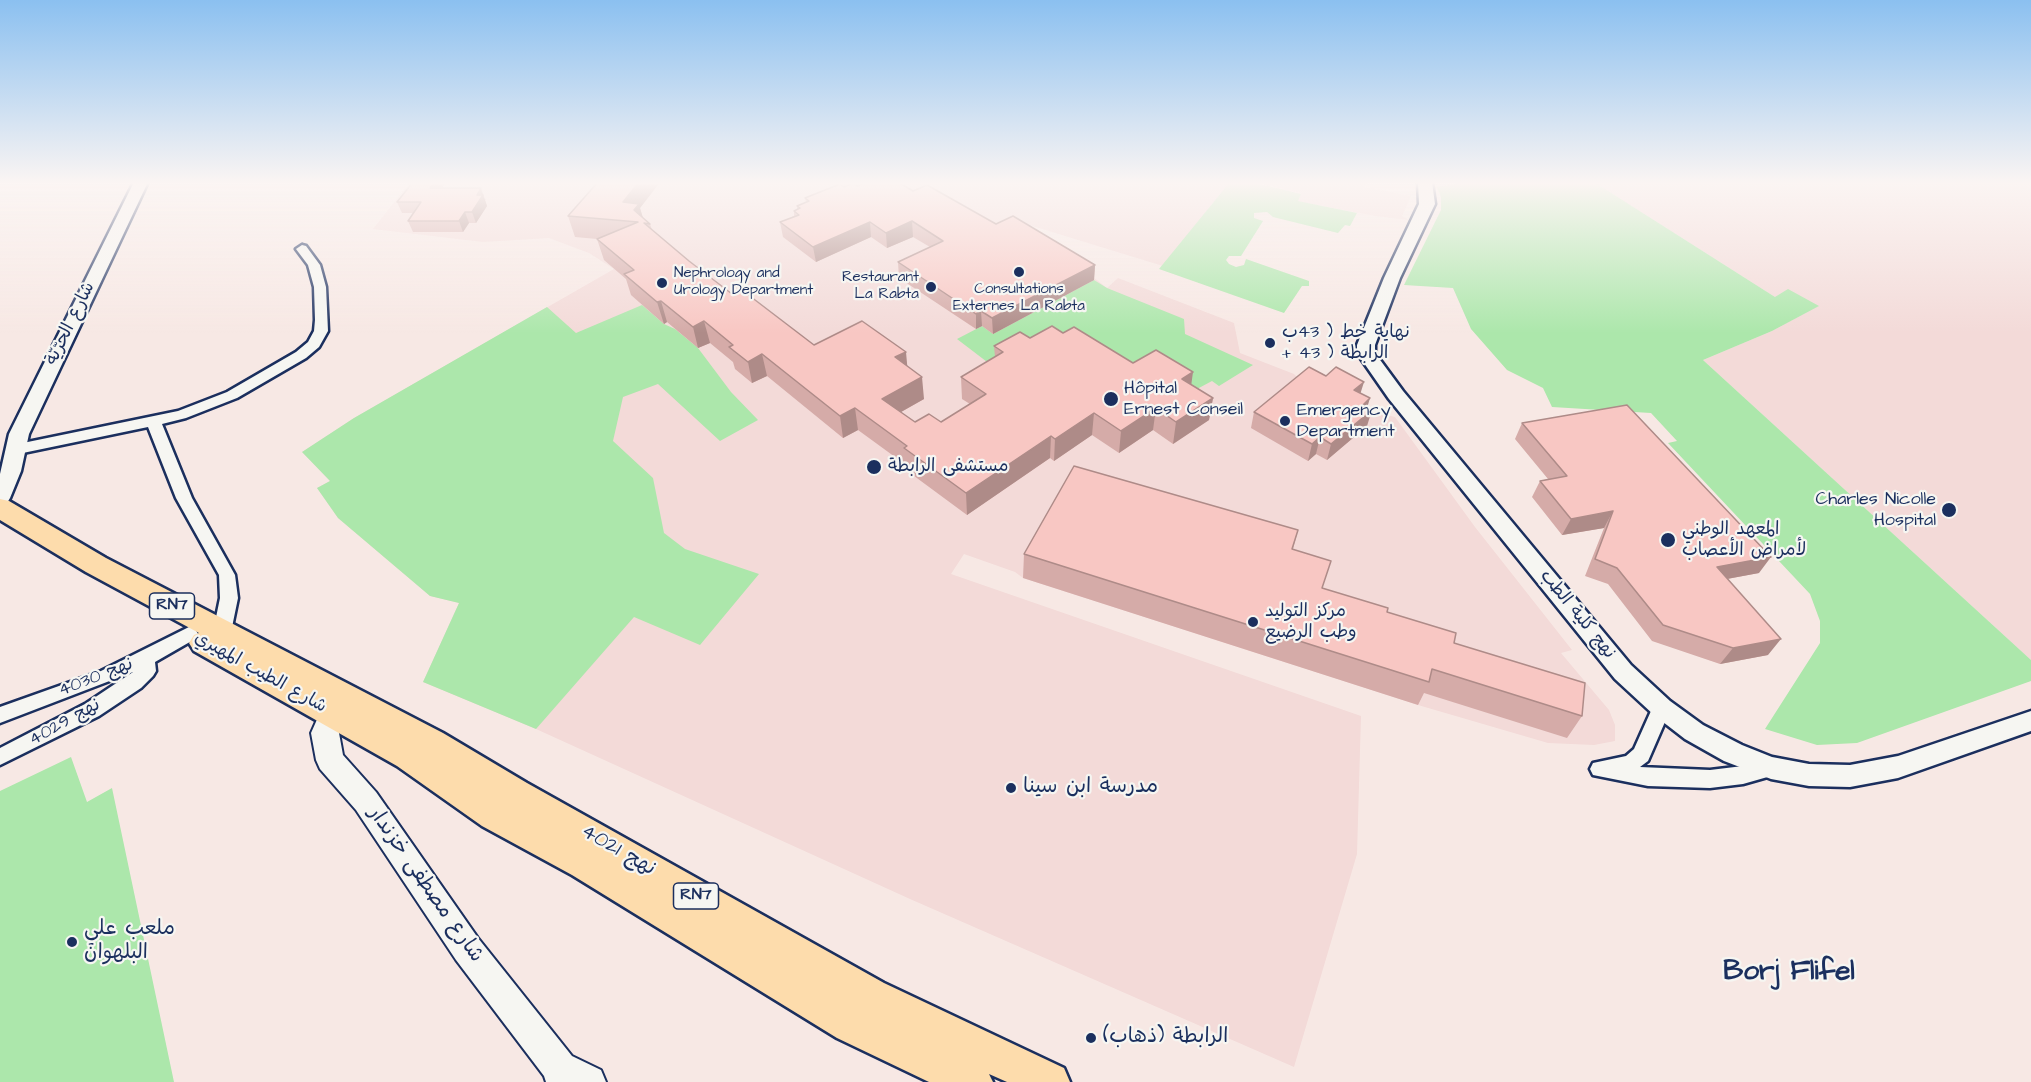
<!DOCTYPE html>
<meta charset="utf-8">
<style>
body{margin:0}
canvas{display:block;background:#f7e8e4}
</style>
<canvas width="2031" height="1082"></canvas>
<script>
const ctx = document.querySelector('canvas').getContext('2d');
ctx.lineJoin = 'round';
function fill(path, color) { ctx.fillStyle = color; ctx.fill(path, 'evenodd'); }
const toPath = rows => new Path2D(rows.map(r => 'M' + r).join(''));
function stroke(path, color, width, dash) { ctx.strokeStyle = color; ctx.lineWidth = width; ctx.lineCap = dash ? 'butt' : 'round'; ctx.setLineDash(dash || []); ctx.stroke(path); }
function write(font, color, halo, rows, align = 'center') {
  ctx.font = font + ' "Architects Daughter","Playpen Sans Arabic",sans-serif'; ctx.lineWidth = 4.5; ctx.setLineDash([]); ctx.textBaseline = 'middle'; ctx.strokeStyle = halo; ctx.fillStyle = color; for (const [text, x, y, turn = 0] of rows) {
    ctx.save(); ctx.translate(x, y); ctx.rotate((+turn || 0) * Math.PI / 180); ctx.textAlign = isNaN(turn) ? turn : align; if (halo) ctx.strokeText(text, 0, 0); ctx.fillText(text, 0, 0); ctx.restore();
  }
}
fill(toPath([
 [410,182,1230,182,1163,266,1026,224,1107,288,1118,278,1234,323,1240,353,1294,374,1302,382,1350,406,1395,417,1475,527,1572,650,1561,653,1609,710,1615,725,1615,741,1594,745,1548,743,1418,705,1023,578,1015,572,964,554,951,574,1361,716,1357,854,1294,1067,910,899,536,729,423,682,459,603,430,596,338,518,317,488,330,481,302,452,354,418,614,269,589,253,549,238,483,242,373,229],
 [1251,182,1367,182,1365,187,1411,196,1402,216,1409,220,1375,216,1297,201,1301,193],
 [1594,182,2031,182,2031,660,1703,360,1772,331,1818,306,1775,297]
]), '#f3dad8');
fill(toPath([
 [1230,182,1251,182,1301,194,1298,201,1357,213,1350,226,1345,225,1338,233,1273,217,1267,212,1254,213,1254,218,1263,221,1241,256,1229,256,1226,260,1229,264,1236,267,1244,265,1246,259,1309,281,1309,286,1302,286,1284,313,1159,269],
 [1467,182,1594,182,1775,297,1788,289,1819,306,1772,331,1703,360,2031,660,2031,681,1857,743,1817,745,1765,729,1820,643,1820,621,1810,594,1668,443,1677,441,1651,413,1552,407,1543,388,1507,370,1471,329,1453,288,1404,285,1441,210,1441,197,1437,187],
 [1094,280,1107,288,1184,319,1185,334,1253,365,1219,386,1212,381,1197,389,1119,378,995,368,957,339,982,326,993,334],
 [642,305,664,324,675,329,698,348,731,392,758,420,720,441,658,384,623,397,613,441,653,478,664,533,685,549,759,574,700,645,634,617,536,729,423,682,459,603,430,596,338,518,317,488,330,481,302,452,354,418,547,307,576,333],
 [71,757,87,802,112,788,174,1082,0,1082,0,791]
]), '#ace7ab');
const minor = toPath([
 [302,245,306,246,320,265,326,287,328,331,319,347,306,358,237,398,186,418,162,424,192,498,235,575,238,598,231,632,228,637,222,639,216,637,213,632,220,598,219,575,176,498,148,427,18,454,10,449,18,444,178,411,227,392,296,352,308,342,314,331,315,320,314,287,308,265,296,249,302,245],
 [189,627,195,629,198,634,195,639,155,662,156,671,153,676,141,688,99,716,0,765,0,748,85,704,133,672,0,723,0,707,101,671,189,627],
 [1662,700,1669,702,1671,708,1648,761,1640,767,1710,770,1743,766,1771,759,1778,762,1781,768,1778,774,1743,784,1710,788,1648,786,1593,775,1590,769,1593,763,1626,756,1634,749,1655,702,1662,700]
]);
const tertiary = toPath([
 [134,182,148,182,29,434,21,471,10,498,7,503,0,505,0,474,9,434,134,182],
 [1418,182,1432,182,1435,204,1400,278,1375,345,1375,353,1403,391,1631,665,1670,701,1703,725,1742,745,1772,757,1809,764,1850,765,1898,756,2031,711,2031,731,1898,778,1850,787,1809,786,1771,779,1724,761,1685,739,1654,715,1615,679,1389,399,1357,353,1357,345,1384,278,1419,204,1418,182]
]);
const secondary = toPath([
 [346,690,356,693,360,701,356,709,344,721,339,733,343,755,376,792,478,938,572,1056,601,1070,606,1082,546,1082,544,1076,456,960,356,810,320,769,316,760,311,733,323,706,336,693,346,690]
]);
const primary = toPath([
 [0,499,9,501,106,558,443,733,527,783,884,983,1064,1068,1070,1082,1007,1082,989,1074,993,1082,929,1082,837,1038,572,875,482,826,397,766,194,651,189,643,194,635,199,633,86,572,0,520,0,499]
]);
stroke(minor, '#1b2f5e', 5);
stroke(tertiary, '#1b2f5e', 5);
stroke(secondary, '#1b2f5e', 4);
stroke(primary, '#1b2f5e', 5);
fill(minor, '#f6f6f2');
fill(tertiary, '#f6f6f2');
fill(secondary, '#f6f6f2');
fill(primary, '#fddcac');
fill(toPath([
 [446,182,442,188,486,199,485,200,487,206,476,223,469,223,463,232,413,232,408,221,414,213,402,213,397,202],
 [657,186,640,208,643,218,650,224,652,230,689,261,732,294,814,345,907,366,924,399,901,412,915,422,941,422,970,404,962,399,961,377,995,357,994,346,1063,333,1133,363,1191,385,1213,398,1209,420,1173,444,1153,430,1119,453,1092,435,1054,461,1050,458,967,515,906,470,906,465,858,430,843,438,767,376,752,383,735,369,733,362,710,343,698,348,667,322,664,324,631,295,626,279,604,260,597,239,575,237,568,216],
 [857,186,913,191,996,224,1095,265,1094,280,993,334,982,326,976,329,899,278,898,262,930,247,913,237,887,248,871,237,816,262,783,237,780,222,794,216,794,211,797,209,797,206,806,202,805,198,844,187],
 [1360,393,1368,407,1367,426,1327,460,1316,454,1308,461,1251,428,1254,412],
 [1522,423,1759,573,1727,579,1768,655,1720,664,1652,641,1608,584,1585,576,1604,528,1562,535,1532,497,1540,481,1548,479,1515,439],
 [1298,530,1293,549,1323,588,1387,612,1454,643,1582,716,1567,738,1424,693,1418,705,1023,578,1024,554]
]), '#d5aba8');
fill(toPath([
 [434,182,446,182,435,198,430,188],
 [639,182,660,182,657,186,640,208,645,225,638,222,623,202],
 [481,188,487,206,476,223,472,212,477,195],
 [465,212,469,223,463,232,459,221],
 [912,221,913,237,887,248,886,233],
 [870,222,871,237,816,262,813,247],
 [1095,265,1094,280,993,334,992,318],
 [661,301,667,322,664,324,657,302],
 [981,311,982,326,976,329,976,314],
 [704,321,710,343,698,348,693,327],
 [906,352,908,374,895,357],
 [762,354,767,376,752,383,748,362],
 [1193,372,1190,394,1182,379],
 [922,377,924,399,885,421,882,399],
 [1364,382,1359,398,1354,390],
 [1213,398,1209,420,1173,444,1176,422],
 [1370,398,1365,415,1363,405],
 [855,408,858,430,843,438,840,416],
 [1156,408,1153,430,1119,453,1121,431],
 [1372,410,1367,426,1327,460,1331,444],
 [1094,413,1092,435,1054,461,1055,439],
 [1051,436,1050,458,967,515,966,493],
 [1320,437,1316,454,1308,461,1312,444],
 [1613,511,1604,528,1562,535,1571,519],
 [1771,557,1759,573,1705,583,1717,567],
 [1781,639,1768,655,1720,664,1733,648]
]), '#ae8b88');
const building = toPath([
 [413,182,434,182,430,188,481,188,477,195,483,195,472,212,465,212,459,221,408,221,421,202,397,202,413,182],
 [598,182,639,182,623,202,639,204,634,210,650,224,644,223,689,261,732,294,742,290,814,345,862,321,906,352,895,357,922,377,882,399,915,422,929,414,941,422,986,394,961,377,1003,352,994,346,1020,332,1030,338,1052,326,1063,333,1074,327,1133,363,1156,350,1193,372,1182,379,1213,398,1176,422,1156,408,1121,431,1094,413,1055,439,1051,436,966,493,904,448,907,446,855,408,840,416,762,354,748,362,729,347,733,345,704,321,693,327,661,301,657,302,624,274,634,270,597,239,638,222,568,216,598,182],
 [866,182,898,182,913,191,927,185,996,224,1013,216,1095,265,992,318,981,311,976,314,898,262,943,241,912,221,886,233,870,222,813,247,780,222,799,215,794,211,800,208,797,206,809,201,805,198,840,184,844,187,853,183,857,186,866,182],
 [1309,367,1326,376,1336,367,1364,382,1354,390,1370,398,1363,405,1372,410,1331,444,1320,437,1312,444,1254,412,1309,367],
 [1627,405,1771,557,1717,567,1781,639,1733,648,1663,625,1617,568,1595,559,1613,511,1571,519,1540,481,1567,476,1522,423,1627,405],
 [1074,466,1298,530,1292,549,1331,561,1322,588,1388,608,1387,612,1456,633,1454,643,1585,683,1582,716,1432,669,1429,682,1024,554,1074,466]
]);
fill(building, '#f8c7c3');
stroke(building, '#ae8b88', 1.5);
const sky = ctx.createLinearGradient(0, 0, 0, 333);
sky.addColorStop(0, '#8bc0f0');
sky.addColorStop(0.55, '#fbf5f3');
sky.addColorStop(1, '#fbf5f300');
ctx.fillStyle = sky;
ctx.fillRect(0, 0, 2031, 333);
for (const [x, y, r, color] of [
 [1019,272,6,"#1b2f5e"],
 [662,283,6,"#1b2f5e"],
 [931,287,6,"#1b2f5e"],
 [1270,343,6,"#1b2f5e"],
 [1111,399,8,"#1b2f5e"],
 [1285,421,6,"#1b2f5e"],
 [874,467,8,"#1b2f5e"],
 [1949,510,8,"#1b2f5e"],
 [1668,540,8,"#1b2f5e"],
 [1253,622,6,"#1b2f5e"],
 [1011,788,6,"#1b2f5e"],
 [72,942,6,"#1b2f5e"],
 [1091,1038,6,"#1b2f5e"]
]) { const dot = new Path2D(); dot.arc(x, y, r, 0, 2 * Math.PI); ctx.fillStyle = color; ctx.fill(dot); stroke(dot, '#f6f6f2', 2); }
write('15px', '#1b2f5e', '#f6f6f2', [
 ["Nephrology and",674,274],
 ["Urology Department",674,291],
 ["Restaurant",919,278,"right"],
 ["La Rabta",919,295,"right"],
 ["Consultations",1019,290,"center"],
 ["Externes La Rabta",1019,307,"center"]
], 'left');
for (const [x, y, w] of [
 [172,606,45],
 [696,896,45]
]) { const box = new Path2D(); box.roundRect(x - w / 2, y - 13, w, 26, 4.5); ctx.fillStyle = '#f6f6f2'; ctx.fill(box); stroke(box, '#1b2f5e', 1.5); }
write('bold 16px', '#1b2f5e', null, [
 ["RN7",172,606],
 ["RN7",696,896]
]);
write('18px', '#1b2f5e', '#f6f6f2', [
 ["شارع الحرّيّة",71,324,-64],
 ["نهج كلية الطب",1577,615,51],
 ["شارع الطيب المهيري",260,673,29],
 ["نهج 4030",96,678,-21],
 ["نهج 4029",65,723,-29]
]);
write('18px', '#1b2f5e', '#f6f6f2', [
 ["نهاية خط ( 43ب",1282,333],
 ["+ 43 ) الرابطة",1282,354],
 ["Hôpital",1124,389],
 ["Ernest Conseil",1124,410],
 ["Emergency",1297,411],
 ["Department",1297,432],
 ["مستشفى الرابطة",888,467],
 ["Charles Nicolle",1936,500,"right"],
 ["Hospital",1936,521,"right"],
 ["المعهد الوطني",1682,530],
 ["لأمراض الأعصاب",1682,551],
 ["مركز التوليد",1265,612],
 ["وطب الرضيع",1265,633]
], 'left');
write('21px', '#1b2f5e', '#f6f6f2', [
 ["مدرسة ابن سينا",1023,788],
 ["ملعب علي",84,930],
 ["البلهوان",84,954],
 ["الرابطة (ذهاب)",1103,1038]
], 'left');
write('21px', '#1b2f5e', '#f6f6f2', [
 ["نهج 4021",618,851,30],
 ["شارع مصطفى خزندار",425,885,55]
]);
write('bold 28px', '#1b2f5e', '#f6f6f2', [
 ["Borj Flifel",1789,973]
]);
</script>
